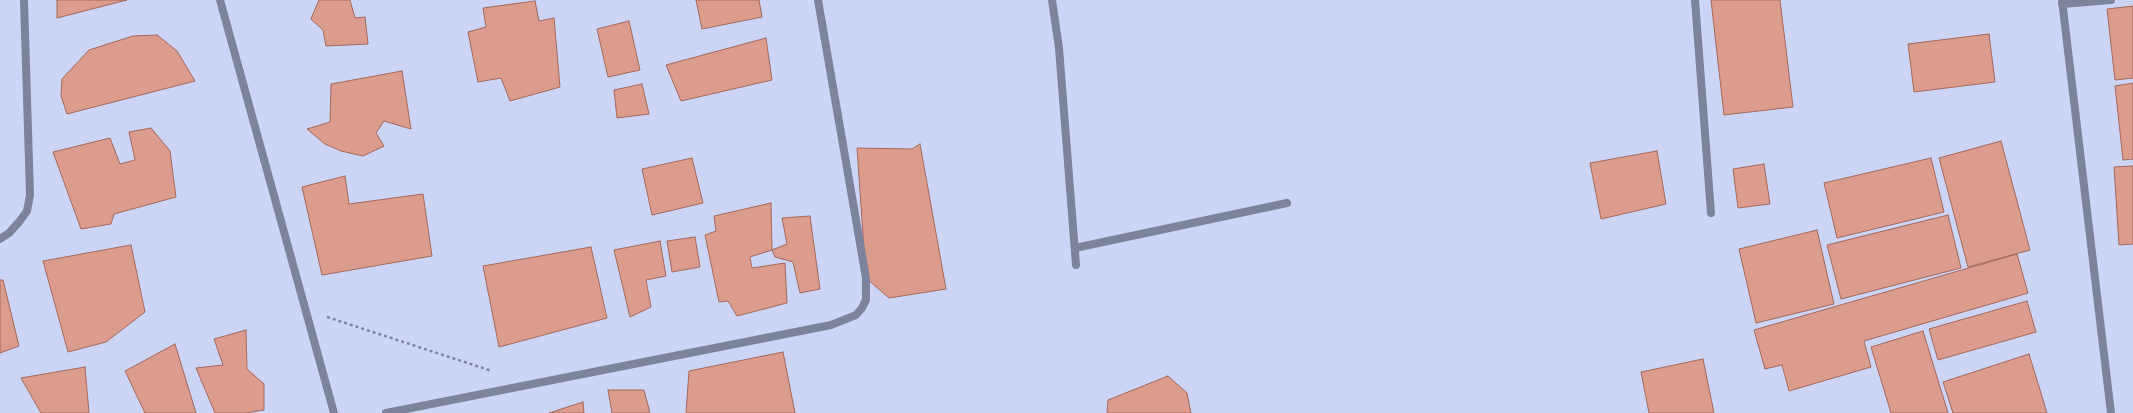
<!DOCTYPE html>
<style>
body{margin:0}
canvas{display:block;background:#ccd5f6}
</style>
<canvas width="2133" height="413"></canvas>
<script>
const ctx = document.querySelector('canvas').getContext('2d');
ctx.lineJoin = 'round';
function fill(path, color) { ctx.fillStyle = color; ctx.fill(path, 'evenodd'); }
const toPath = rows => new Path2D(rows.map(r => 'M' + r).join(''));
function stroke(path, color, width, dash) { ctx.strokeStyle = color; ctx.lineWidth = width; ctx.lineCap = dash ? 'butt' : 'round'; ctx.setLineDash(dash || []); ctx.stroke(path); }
const building = toPath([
 [57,0,127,0,57,18,57,0],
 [319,0,350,0,355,18,365,17,368,44,326,46,323,30,311,19,319,0],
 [696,0,759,0,762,17,702,29,696,0],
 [1711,0,1780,0,1793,107,1724,115,1711,0],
 [535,1,539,21,554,18,560,87,510,101,501,78,478,82,468,32,486,27,483,8,535,1],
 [2133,6,2133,78,2115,80,2107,9,2133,6],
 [629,21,640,70,608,77,597,29,629,21],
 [1989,34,1995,82,1914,92,1908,44,1989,34],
 [157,35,177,51,195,81,67,114,61,96,62,79,89,50,133,36,157,35],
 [766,38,772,80,681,101,666,65,766,38],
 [402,71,411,129,384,121,376,133,384,146,363,156,341,151,325,144,307,129,330,122,331,84,402,71],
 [2133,83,2133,159,2123,160,2115,86,2133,83],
 [642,84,649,114,617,118,614,90,642,84],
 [151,128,170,151,176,197,114,214,111,224,81,229,53,152,110,138,120,164,135,160,129,132,151,128],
 [2001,141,2030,250,1968,267,1939,158,2001,141],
 [920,144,946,289,889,298,866,278,857,148,912,149,920,144],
 [1657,151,1666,204,1601,219,1590,163,1657,151],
 [692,158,703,203,652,215,642,169,692,158],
 [1931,158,1944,212,1837,238,1824,183,1931,158],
 [1764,164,1770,204,1738,208,1733,169,1764,164],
 [2133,166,2133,244,2119,245,2114,167,2133,166],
 [345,176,349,204,423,194,432,256,322,275,302,187,345,176],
 [771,203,772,250,750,257,752,268,785,263,787,303,737,316,728,301,719,302,705,235,716,231,714,216,771,203],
 [1948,215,1961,268,1841,299,1827,245,1948,215],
 [810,216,820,289,800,293,793,262,775,257,772,250,787,244,782,218,810,216],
 [1817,230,1834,304,1756,323,1739,249,1817,230],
 [695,237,700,267,672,272,667,241,695,237],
 [660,241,666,276,646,280,651,307,630,317,614,250,660,241],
 [131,245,145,312,106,342,68,352,43,261,131,245],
 [591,247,607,318,499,347,483,266,591,247],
 [2017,254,2028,293,1864,341,1871,367,1789,391,1782,365,1765,369,1754,330,2017,254],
 [0,280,3,280,19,346,0,353,0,280],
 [2027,301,2036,332,1938,360,1929,329,2027,301],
 [246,330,247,369,264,384,264,410,246,413,215,413,196,368,223,365,214,339,246,330],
 [1923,331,1948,413,1891,413,1871,347,1923,331],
 [175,344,196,413,145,413,125,371,175,344],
 [783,352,795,413,686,413,689,371,783,352],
 [2029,354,2047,413,1953,413,1943,382,2029,354],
 [1703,359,1714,413,1649,413,1641,372,1703,359],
 [85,367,89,413,41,413,21,378,85,367],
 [1168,376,1187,393,1191,413,1107,413,1108,400,1168,376],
 [608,390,644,390,650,413,612,413,608,390],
 [583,402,584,413,549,413,583,402]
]);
fill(building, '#db9c8e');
stroke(building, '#a3685b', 1);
stroke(toPath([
 [327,317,492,371]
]), '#7e85a0', 2.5, [3, 3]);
stroke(toPath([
 [220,0,334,413],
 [1052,0,1059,48,1076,265],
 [1695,0,1711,213],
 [2062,4,2111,0],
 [0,239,9,233,19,222,27,211,30,195,24,0],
 [1075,248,1287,203],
 [386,413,831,325,856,315,862,308,866,300,866,278,818,0]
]), '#7d839a', 8);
stroke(toPath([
 [2062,0,2111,413]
]), '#7d839a', 8);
</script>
